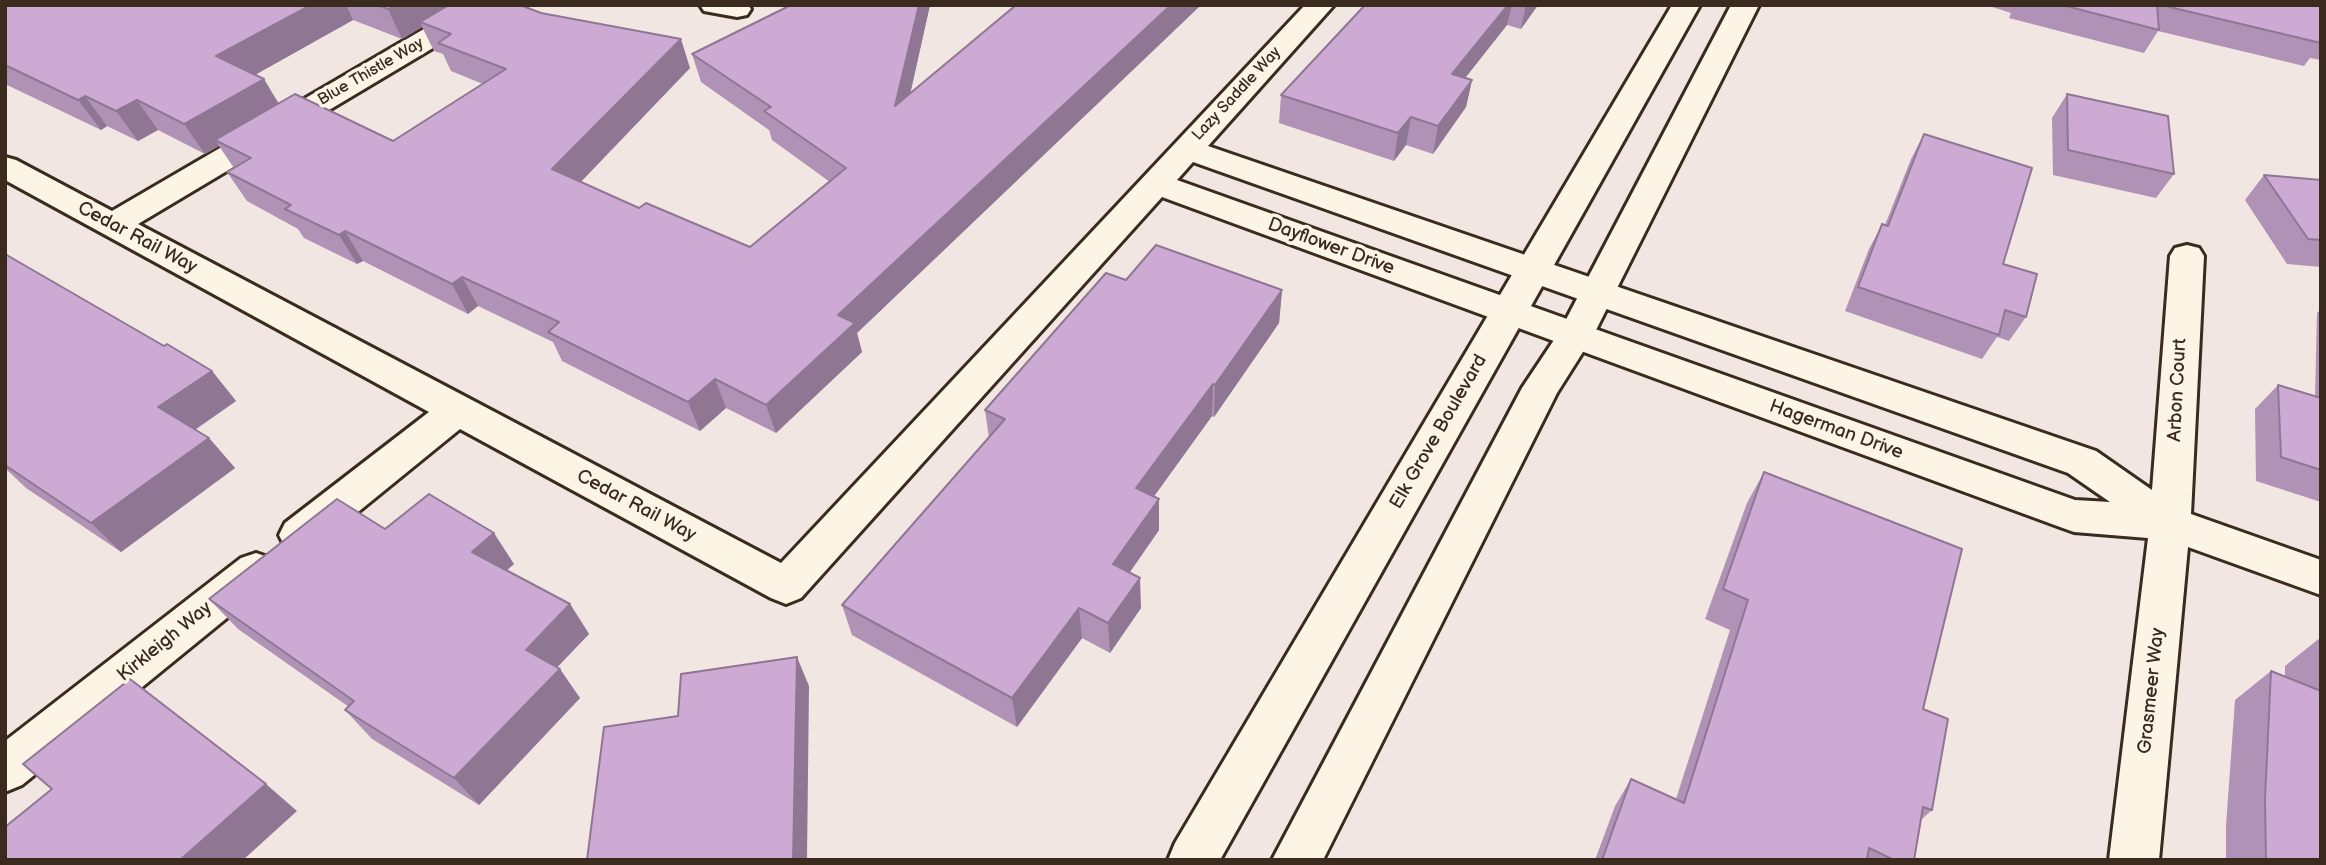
<!DOCTYPE html>
<style>
body{margin:0}
#map{position:relative;width:2326px;height:865px;overflow:hidden;background:#f2e6e2;font-family:"Balsamiq Sans",sans-serif}
canvas{display:block}
.frame{position:absolute;inset:0;border:7px solid #3b2a1e;pointer-events:none}
</style>
<div id="map">
<canvas width="2326" height="865"></canvas>
<div class="frame"></div>
</div>
<script>
const ctx = document.querySelector('canvas').getContext('2d');
ctx.lineJoin = 'round';
const toPath = rows => new Path2D(rows.map(r => 'M' + r).join(''));
function stroke(path, color, width, dash) { ctx.strokeStyle = color; ctx.lineWidth = width; ctx.lineCap = dash ? 'butt' : 'round'; ctx.setLineDash(dash || []); ctx.stroke(path); }
function fill(path, color) { ctx.fillStyle = color; ctx.fill(path, 'evenodd'); }
function write(font, color, halo, rows, align = 'center') {
  ctx.font = font + ' "Balsamiq Sans",sans-serif'; ctx.lineWidth = 7; ctx.setLineDash([]); ctx.textBaseline = 'middle'; ctx.strokeStyle = halo; ctx.fillStyle = color; for (const [text, x, y, turn = 0] of rows) {
    ctx.save(); ctx.translate(x, y); ctx.rotate((+turn || 0) * Math.PI / 180); ctx.textAlign = isNaN(turn) ? turn : align; if (halo) ctx.strokeText(text, 0, 0); ctx.fillText(text, 0, 0); ctx.restore();
  }
}
const minor = toPath([
 [465,5,499,5,495,11,138,224,781,563,1305,5,1334,5,1208,146,2096,451,2152,490,2170,256,2175,248,2187,245,2199,248,2204,256,2191,514,2321,560,2321,595,2188,547,2159,860,2109,860,2148,538,2074,532,2060,527,1162,197,801,598,786,604,771,598,460,429,315,547,300,552,285,547,279,535,285,523,429,412,5,180,5,157,16,160,112,211,465,5],
 [1193,162,2068,473,2110,502,2075,500,1177,180,1193,162],
 [700,5,748,5,751,9,747,15,737,17,704,11,700,5],
 [256,553,271,558,277,570,271,582,22,785,5,792,5,741,241,558,256,553]
]);
const secondary = toPath([
 [1672,5,1700,5,1220,860,1168,860,1175,843,1672,5],
 [1731,5,1759,5,1593,336,1557,393,1323,860,1272,860,1522,388,1560,331,1731,5]
]);
stroke(minor, '#3b2a1e', 6);
stroke(secondary, '#3b2a1e', 6);
fill(minor, '#fcf5e5');
fill(secondary, '#fcf5e5');
fill(toPath([
 [5,5,520,5,690,68,581,182,639,208,750,247,830,182,772,140,769,130,701,82,692,54,930,5,910,94,1016,5,1201,5,857,333,862,352,776,433,726,408,700,431,562,361,553,342,478,306,468,314,363,261,357,264,304,238,298,229,247,201,227,172,234,168,219,146,205,154,158,130,138,141,107,126,101,130,5,84],
 [353,20,402,39,422,27,434,51,443,54,451,71,483,84,393,141,279,103,255,75],
 [1365,5,1538,5,1521,29,1507,25,1465,78,1472,80,1466,107,1433,154,1406,145,1394,161,1279,123,1281,95],
 [1986,5,2321,5,2321,60,2310,58,2304,66,2158,31,2144,53,2009,18,2011,13],
 [2067,94,2174,174,2156,198,2053,175,2052,118],
 [1924,134,2003,264,2026,317,2009,341,1997,337,1982,359,1845,311,1869,249,1882,224,1885,225,1911,159],
 [2264,175,2321,180,2321,267,2287,264,2245,200],
 [5,254,164,346,212,371,236,401,195,430,209,438,235,468,121,552,26,488,5,468],
 [1126,280,1282,290,1279,323,1214,417,1212,416,1154,496,1159,530,1130,572,1141,608,1110,653,1082,638,1017,727,852,635,842,605,989,438,985,410],
 [2321,309,2321,502,2256,481,2255,409,2278,385,2315,396,2317,313],
 [1764,472,1923,709,1932,810,1921,820,1914,860,1595,860,1615,806,1631,779,1676,799,1730,630,1705,619,1747,503],
 [385,529,514,564,506,570,570,604,589,634,557,667,580,698,479,805,372,739,345,710,349,707,238,629,209,599],
 [2321,637,2321,860,2226,860,2226,826,2235,700,2271,671,2285,677,2285,666]
]), '#af92b6');
fill(toPath([
 [311,5,346,5,353,20,235,86,216,56],
 [395,5,457,5,420,22,422,27,402,39,388,9],
 [919,5,930,5,901,135,895,106],
 [1171,5,1201,5,857,333,862,352,776,433,766,405,838,315],
 [1508,5,1512,5,1507,25,1447,101,1452,74],
 [1526,5,1538,5,1521,29],
 [681,39,690,68,565,198,552,169],
 [264,79,282,109,215,140,219,146,205,154,184,124],
 [1472,80,1466,107,1433,154,1438,126],
 [85,96,107,126,101,130,78,100],
 [137,100,158,130,138,141,116,111],
 [1411,117,1406,145,1394,161,1398,133],
 [345,231,363,261,357,264,339,235],
 [462,277,478,306,468,314,452,284],
 [1282,290,1279,323,1214,417,1215,385],
 [212,371,236,401,184,437,158,407],
 [715,379,726,408,700,431,688,402],
 [1213,384,1212,416,1137,520,1136,488],
 [209,438,235,468,121,552,91,523],
 [1159,499,1159,530,1114,595,1113,564],
 [494,533,514,564,493,583,472,552],
 [1140,578,1141,608,1110,653,1108,623],
 [570,604,589,634,546,679,526,650],
 [1079,608,1082,638,1017,727,1012,698],
 [797,657,809,686,807,860,793,860],
 [560,669,580,698,479,805,454,778],
 [266,784,297,811,243,860,180,860]
]), '#8f7794');
const building = toPath([
 [5,5,311,5,216,56,264,79,184,124,137,100,116,111,85,96,78,100,5,65,5,5],
 [377,5,395,5,388,9,377,5],
 [449,5,520,5,541,13,681,39,552,169,639,208,646,203,750,247,846,168,764,111,771,107,692,54,791,5,919,5,895,106,1016,5,1171,5,838,315,855,323,766,405,715,379,688,402,548,332,559,322,462,277,452,284,345,231,339,235,285,209,291,205,227,172,251,158,215,140,295,94,393,141,506,69,438,43,451,34,420,22,449,5],
 [1365,5,1508,5,1452,74,1472,80,1438,126,1411,117,1398,133,1281,95,1365,5],
 [2062,5,2157,5,2159,30,2062,5],
 [2161,5,2321,5,2321,43,2161,5],
 [2067,94,2168,116,2174,174,2068,150,2067,94],
 [1924,134,2032,168,2003,264,2037,274,2026,317,2005,310,1999,335,1858,287,1882,224,1888,226,1924,134],
 [2264,175,2321,180,2321,240,2308,239,2264,175],
 [1156,245,1282,290,1215,385,1213,384,1136,488,1159,499,1113,564,1140,578,1108,623,1079,608,1012,698,842,605,1005,419,985,410,1106,273,1126,280,1156,245],
 [5,254,164,346,167,344,212,371,158,407,209,438,91,523,5,465,5,254],
 [2278,385,2321,398,2321,470,2281,457,2278,385],
 [1764,472,1962,549,1923,709,1948,719,1932,810,1923,807,1914,860,1894,860,1869,848,1867,860,1602,860,1631,779,1684,803,1748,600,1723,589,1764,472],
 [429,494,494,533,472,552,570,604,526,650,560,669,454,778,345,710,354,701,209,599,337,499,385,529,429,494],
 [797,657,793,860,587,860,604,727,678,716,681,674,797,657],
 [2271,671,2321,691,2321,860,2266,860,2265,799,2271,671],
 [130,679,266,784,180,860,5,860,5,827,52,789,23,764,130,679]
]);
fill(building, '#ccaad4');
stroke(building, '#8f7794', 2);
write('16px', '#3b2a1e', '#fcf5e5', [
 ["Blue Thistle Way",371,72,-30],
 ["Lazy Saddle Way",1237,94,-47]
]);
write('19px', '#3b2a1e', '#fcf5e5', [
 ["Cedar Rail Way",137,238,28],
 ["Dayflower Drive",1331,247,20],
 ["Arbon Court",2178,390,-87],
 ["Hagerman Drive",1836,430,20],
 ["Elk Grove Boulevard",1439,432,-60],
 ["Cedar Rail Way",636,506,28],
 ["Kirkleigh Way",165,642,-39],
 ["Grasmeer Way",2152,691,-84]
]);
</script>
